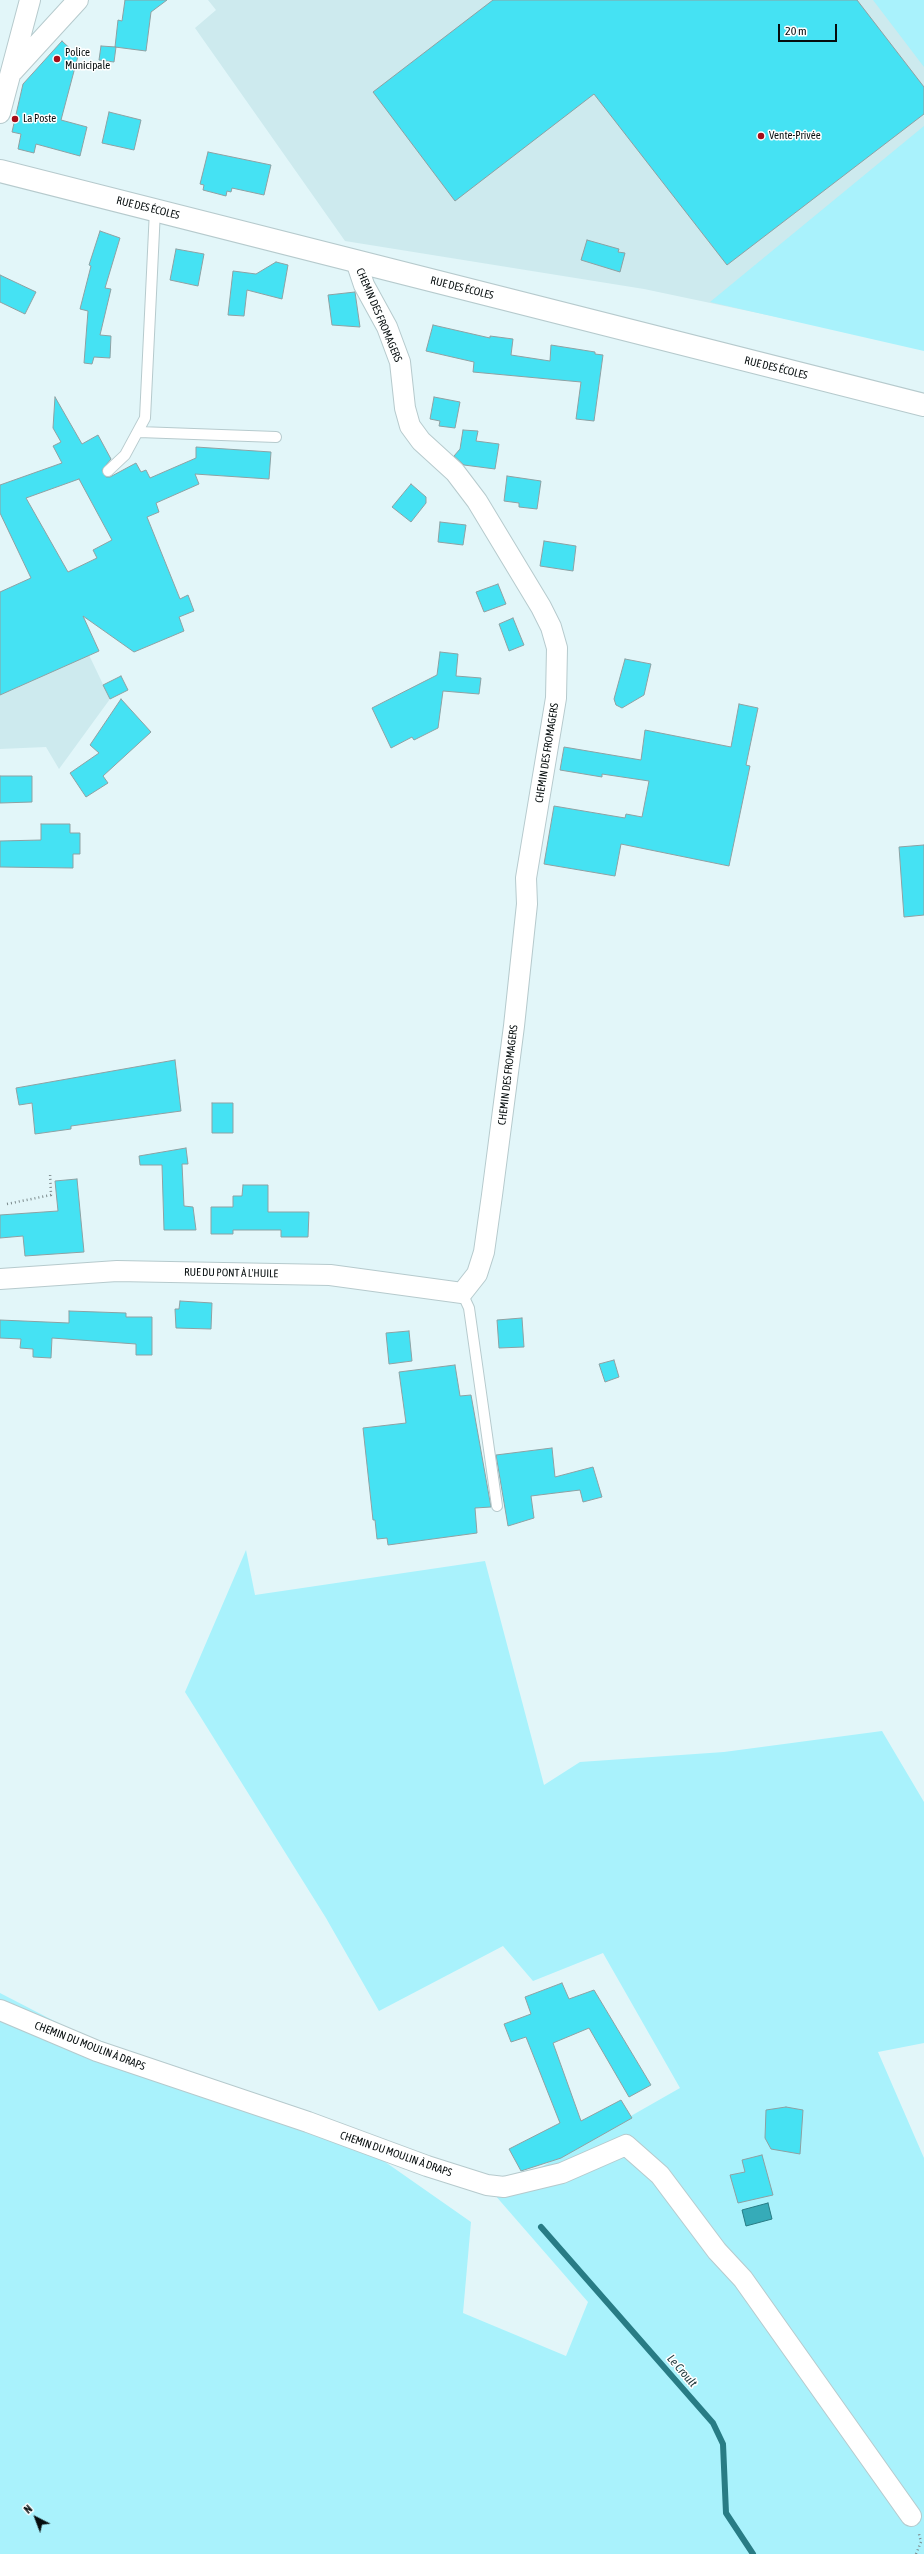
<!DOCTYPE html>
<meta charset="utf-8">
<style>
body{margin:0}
#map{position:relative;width:924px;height:2554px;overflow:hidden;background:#e2f6f9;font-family:"Asap Condensed",sans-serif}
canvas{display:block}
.north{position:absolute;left:16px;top:2498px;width:40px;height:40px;-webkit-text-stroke:3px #fff;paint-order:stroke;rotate:318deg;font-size:11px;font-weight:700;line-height:16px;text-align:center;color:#060d0e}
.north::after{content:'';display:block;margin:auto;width:14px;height:18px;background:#060d0e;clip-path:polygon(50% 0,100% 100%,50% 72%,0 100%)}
.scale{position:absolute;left:778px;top:24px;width:59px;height:18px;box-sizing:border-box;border:2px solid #060d0e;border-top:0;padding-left:5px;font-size:12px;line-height:14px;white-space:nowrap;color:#060d0e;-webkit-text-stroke:3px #fff;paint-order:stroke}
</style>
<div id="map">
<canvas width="924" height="2554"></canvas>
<div class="north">N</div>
<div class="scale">20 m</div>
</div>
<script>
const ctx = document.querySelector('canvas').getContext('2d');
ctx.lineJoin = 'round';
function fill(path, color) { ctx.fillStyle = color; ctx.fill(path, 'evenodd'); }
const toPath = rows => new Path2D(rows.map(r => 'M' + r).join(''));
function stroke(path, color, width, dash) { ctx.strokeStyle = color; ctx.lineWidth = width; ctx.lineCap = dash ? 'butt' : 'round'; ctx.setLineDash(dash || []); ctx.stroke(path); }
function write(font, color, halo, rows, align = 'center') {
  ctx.font = font + ' "Asap Condensed",sans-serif'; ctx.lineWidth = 3; ctx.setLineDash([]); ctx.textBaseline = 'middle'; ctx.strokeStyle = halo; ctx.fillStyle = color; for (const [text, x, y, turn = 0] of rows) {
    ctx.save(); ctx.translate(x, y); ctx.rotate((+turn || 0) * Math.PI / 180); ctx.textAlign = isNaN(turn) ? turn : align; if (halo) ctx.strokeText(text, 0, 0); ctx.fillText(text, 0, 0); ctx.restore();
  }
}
fill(toPath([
 [208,0,924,0,924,348,644,289,345,241,195,28,216,10],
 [89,655,110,699,59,769,46,747,0,749,0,690,3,694]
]), '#cdeaee');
fill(toPath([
 [873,0,924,0,924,67],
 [924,126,924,351,710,302],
 [246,1550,255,1595,485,1561,544,1785,580,1762,724,1752,882,1731,924,1802,924,2043,878,2052,924,2158,924,2554,0,2554,0,1993,178,2085,381,2159,471,2222,463,2313,566,2356,588,2302,494,2194,680,2088,603,1953,533,1981,503,1946,379,2011,326,1918,185,1692]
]), '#a9f2fc');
const water = toPath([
 [768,2203,772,2219,746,2226,742,2210,768,2203]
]);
fill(water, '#36abb8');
stroke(water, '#287c85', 1);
stroke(toPath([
 [541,2227,713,2423,723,2444,726,2513,753,2554]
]), '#287c85', 6);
const building = toPath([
 [125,0,167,0,151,12,146,51,115,47,118,20,122,21,125,0],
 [493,0,857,0,924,87,924,114,727,265,594,94,455,201,373,92,493,0],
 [62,41,78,56,61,120,87,127,80,156,36,144,34,153,18,149,21,134,12,132,23,84,62,41],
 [101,46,116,47,114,62,99,60,101,46],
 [109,112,141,120,134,150,102,143,109,112],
 [208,152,271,165,264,195,232,188,231,192,227,191,226,196,203,190,204,185,200,184,208,152],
 [100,231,120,238,105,288,111,289,100,335,111,336,110,358,94,357,92,364,84,363,88,311,80,309,91,266,89,265,100,231],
 [587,240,619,249,618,252,625,253,620,272,581,260,587,240],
 [176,249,204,254,198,286,170,280,176,249],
 [276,262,288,265,282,299,247,290,244,316,228,315,233,271,256,274,276,262],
 [0,275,36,292,25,314,0,302,0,275],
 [355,292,360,327,332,325,328,295,355,292],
 [433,325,490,338,490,336,513,339,511,355,550,361,551,345,595,352,595,354,603,355,594,421,576,419,581,382,473,372,474,362,426,351,433,325],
 [55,397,82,444,98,435,111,459,102,470,106,477,110,477,136,463,141,472,146,470,150,478,196,458,196,447,271,452,269,479,195,474,199,484,156,503,159,512,147,517,180,599,188,595,194,611,179,617,184,631,134,652,83,616,99,651,0,695,0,592,31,578,0,513,0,485,62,463,53,446,61,442,53,428,55,397],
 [79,479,112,540,93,550,97,558,68,572,26,498,79,479],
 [434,397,460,402,455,428,439,426,440,421,430,419,434,397],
 [463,430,478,431,476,441,499,444,495,469,464,465,454,456,460,449,463,430],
 [507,476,541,481,537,509,519,507,519,503,504,501,507,476],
 [411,484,426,497,426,503,411,522,392,507,411,484],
 [440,522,466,525,463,545,438,542,440,522],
 [544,541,576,546,573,571,540,566,544,541],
 [498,584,506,604,484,612,476,592,498,584],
 [513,618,524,645,509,651,499,624,513,618],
 [440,652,458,654,456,676,481,678,479,694,443,691,438,728,414,740,412,737,391,748,372,708,437,675,440,652],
 [625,659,651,664,644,695,622,708,616,705,614,699,625,659],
 [121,676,128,690,110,699,103,685,121,676],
 [121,699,151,732,103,776,108,783,86,797,70,773,99,753,90,745,121,699],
 [739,704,758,708,746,765,750,766,729,866,621,844,615,876,544,864,554,806,625,818,626,814,642,817,649,781,602,774,602,777,560,770,564,747,641,760,645,730,731,747,739,704],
 [0,776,32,776,32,802,0,803,0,776],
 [41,824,70,824,70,833,80,833,80,854,73,854,73,868,0,867,0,841,41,840,41,824],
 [924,845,924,915,904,917,899,847,924,845],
 [175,1060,181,1111,71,1126,71,1129,35,1134,32,1103,19,1105,16,1088,175,1060],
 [212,1103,233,1103,233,1133,212,1133,212,1103],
 [186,1148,188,1164,182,1164,184,1206,193,1207,196,1230,164,1230,162,1165,140,1165,139,1156,186,1148],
 [77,1179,84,1252,25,1256,23,1236,0,1238,0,1215,58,1211,55,1181,77,1179],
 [243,1185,268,1185,268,1212,309,1212,308,1237,281,1237,281,1230,233,1230,233,1234,211,1234,211,1207,233,1207,233,1196,242,1196,243,1185],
 [180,1301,212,1303,211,1329,176,1328,175,1309,179,1309,180,1301],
 [69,1311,126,1313,126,1317,152,1317,152,1355,136,1355,136,1344,52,1338,51,1358,33,1357,33,1349,20,1348,21,1339,0,1338,0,1320,69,1323,69,1311],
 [522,1318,524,1347,499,1348,497,1320,522,1318],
 [409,1331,412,1361,389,1364,386,1333,409,1331],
 [614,1360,619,1377,605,1382,599,1364,614,1360],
 [455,1365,460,1396,471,1395,491,1507,475,1508,477,1533,388,1545,387,1538,377,1539,375,1520,373,1520,363,1428,406,1423,399,1372,455,1365],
 [552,1448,555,1477,593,1467,602,1497,583,1502,580,1490,531,1496,534,1518,508,1526,496,1455,552,1448],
 [562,1983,569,1999,594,1990,651,2085,629,2097,589,2028,553,2043,581,2121,621,2100,632,2118,561,2158,521,2171,509,2149,560,2123,526,2037,511,2042,504,2024,531,2014,525,1997,562,1983],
 [786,2107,803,2110,800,2154,771,2149,765,2138,766,2110,786,2107],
 [762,2155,773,2195,738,2203,730,2175,745,2172,742,2160,762,2155]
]);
fill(building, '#45e2f3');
stroke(building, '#8ea1a3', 1);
const lane = toPath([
 [139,432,276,437],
 [108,471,125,455,145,418,155,210],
 [462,1293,469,1308,497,1506]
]);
const street = toPath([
 [13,71,78,0],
 [0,113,30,0],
 [0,1279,117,1271,330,1275,462,1293,477,1274,484,1252,492,1195,514,1026,527,904,526,878,556,698,557,648,551,627,541,607,477,501,455,472,421,441,410,426,405,408,400,362,387,327,364,285,356,261],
 [0,2010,97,2051,308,2122,427,2166,487,2185,504,2187,562,2173,626,2145,660,2175,717,2251,743,2279,911,2516]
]);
const secondary = toPath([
 [0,171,924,405]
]);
stroke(lane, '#b6cacd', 12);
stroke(street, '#b6cacd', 22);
stroke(secondary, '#b6cacd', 24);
stroke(toPath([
 [7,1204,51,1195,50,1172],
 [916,2554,921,2542,919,2534]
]), '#7c8a8c', 2.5, [1, 3]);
stroke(lane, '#fff', 10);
stroke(street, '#fff', 20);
stroke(secondary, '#fff', 22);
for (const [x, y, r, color] of [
 [57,59,4,"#a50d19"],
 [15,119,4,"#a50d19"],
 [761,136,4,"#a50d19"]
]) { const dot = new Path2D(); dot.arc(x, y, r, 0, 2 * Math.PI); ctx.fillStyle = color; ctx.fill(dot); stroke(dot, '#fff', 1.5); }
write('11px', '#060d0e', '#fff', [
 ["Police",65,53],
 ["Municipale",65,66],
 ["La Poste",23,119],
 ["Vente-Privée",769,136]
], 'left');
write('11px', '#060d0e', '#fff', [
 ["RUE DES ÉCOLES",148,208,14],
 ["RUE DES ÉCOLES",462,288,14],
 ["CHEMIN DES FROMAGERS",379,315,67],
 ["RUE DES ÉCOLES",776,368,14],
 ["CHEMIN DES FROMAGERS",547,753,-81],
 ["CHEMIN DES FROMAGERS",508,1075,-83],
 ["RUE DU PONT À L'HUILE",231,1273,1],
 ["CHEMIN DU MOULIN À DRAPS",90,2046,21],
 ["CHEMIN DU MOULIN À DRAPS",396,2154,19]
]);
write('italic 12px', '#243d40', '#fff', [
 ["Le Croult",682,2371,49]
]);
</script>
